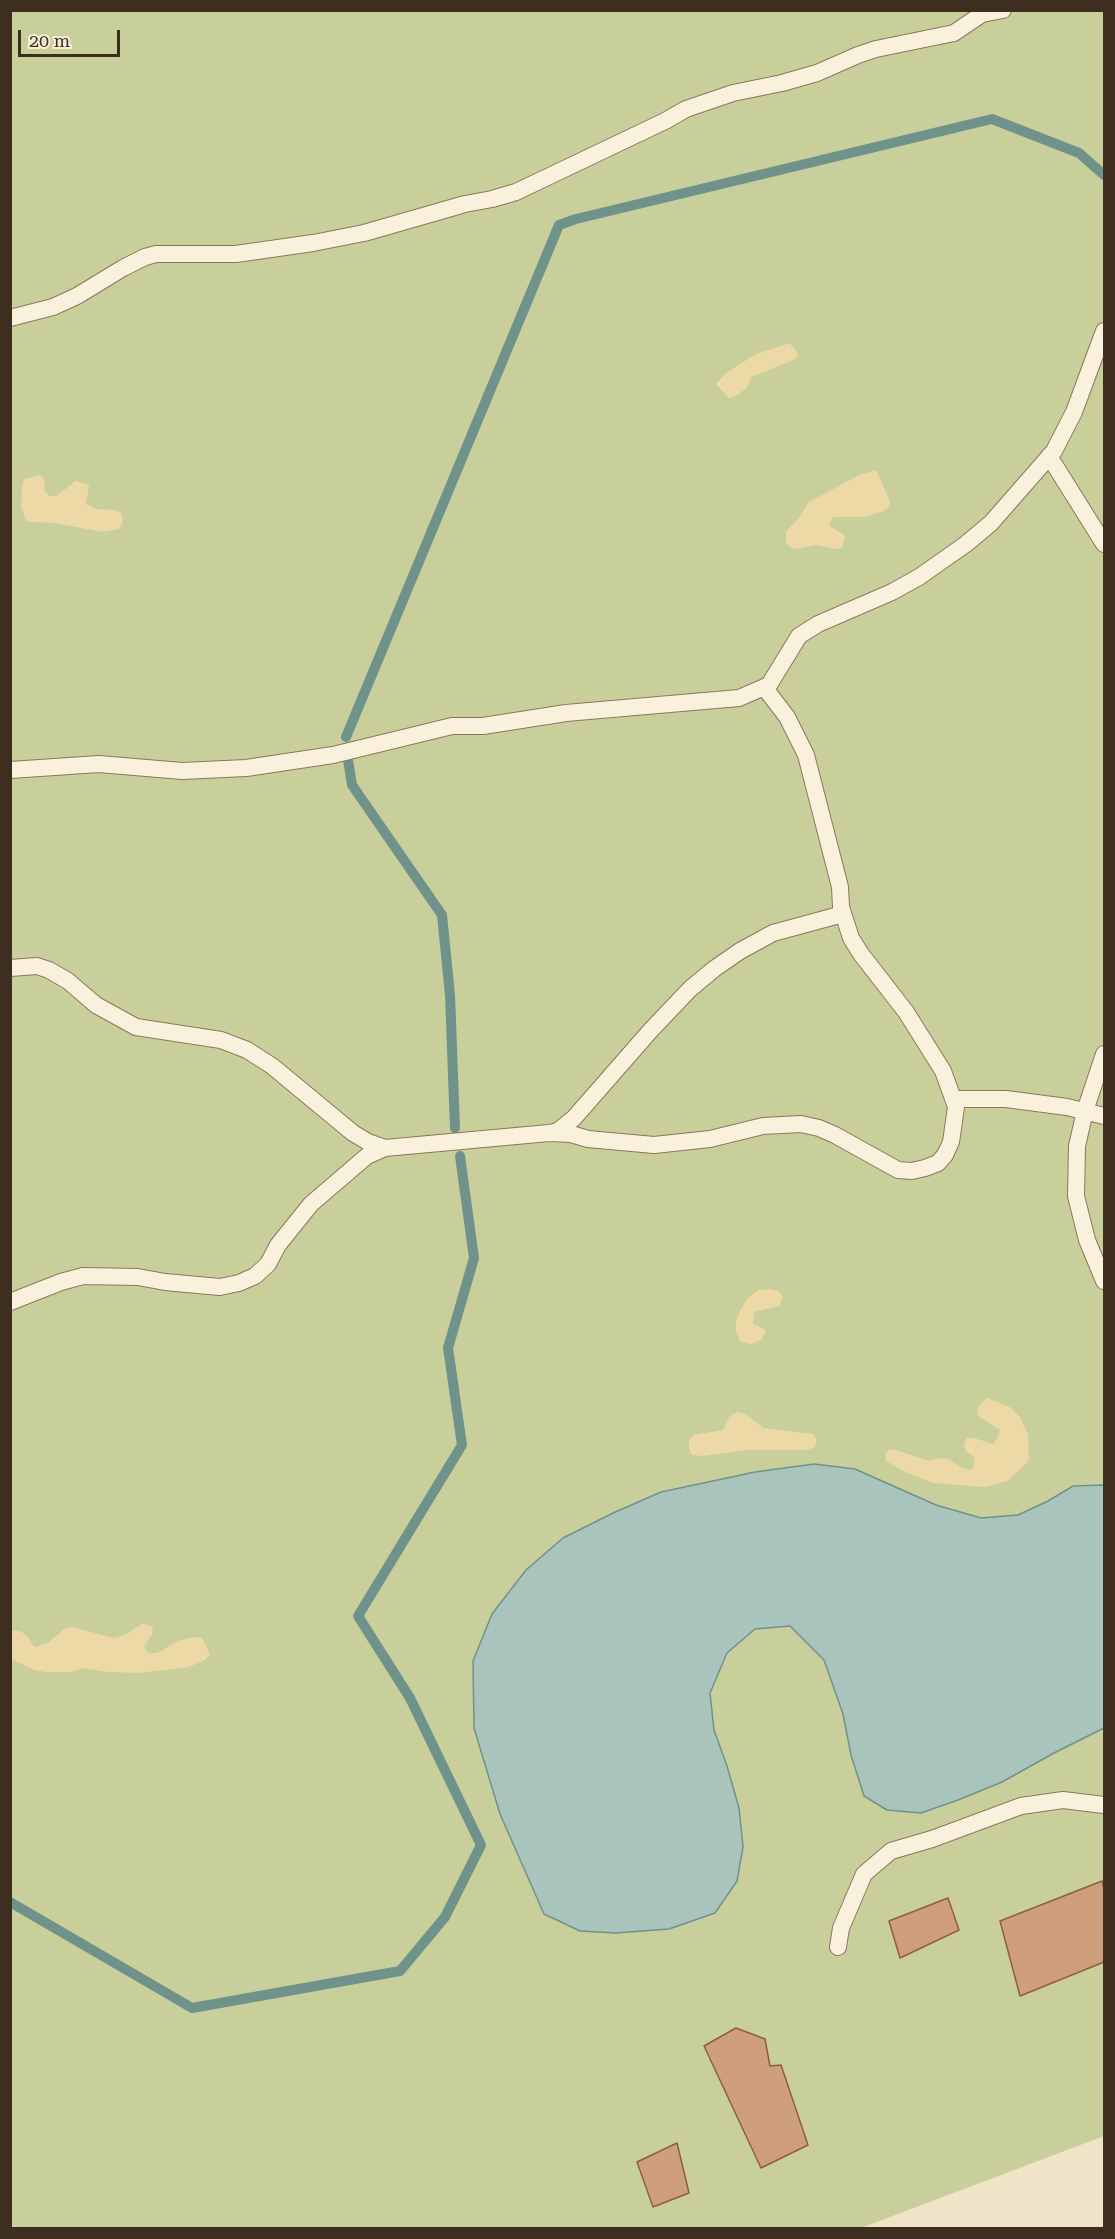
<!DOCTYPE html>
<style>
body{margin:0}
#map{position:relative;width:1115px;height:2239px;overflow:hidden;background:#f0e4c8;font-family:"Roboto Serif",serif}
canvas{display:block}
.frame{position:absolute;inset:0;border:12px solid #3d2e20;pointer-events:none}
.scale{position:absolute;left:18px;top:30px;width:102px;height:27px;box-sizing:border-box;border:3px solid #3d2e20;border-top:0;padding-left:8px;font-size:18px;line-height:21px;white-space:nowrap;color:#3d2e20;-webkit-text-stroke:4px #f7eed8;paint-order:stroke}
</style>
<div id="map">
<canvas width="1115" height="2239"></canvas>
<div class="frame"></div>
<div class="scale">20 m</div>
</div>
<script>
const ctx = document.querySelector('canvas').getContext('2d');
ctx.lineJoin = 'round';
function fill(path, color) { ctx.fillStyle = color; ctx.fill(path, 'evenodd'); }
const toPath = rows => new Path2D(rows.map(r => 'M' + r).join(''));
function stroke(path, color, width, dash) { ctx.strokeStyle = color; ctx.lineWidth = width; ctx.lineCap = dash ? 'butt' : 'round'; ctx.setLineDash(dash || []); ctx.stroke(path); }
fill(toPath([
 [11,11,1104,11,1104,2136,861,2228,11,2228]
]), '#c9cf9b');
fill(toPath([
 [790,343,798,354,796,359,751,377,747,388,736,396,729,398,716,384,726,373,756,354],
 [876,470,890,501,889,507,884,511,865,517,833,517,829,526,843,534,845,538,842,548,837,549,815,545,796,549,791,548,786,543,786,531,799,518,809,502,859,475],
 [40,475,44,479,45,492,50,496,56,496,76,481,89,485,86,504,96,509,116,510,121,513,123,521,119,529,102,532,55,523,29,522,25,518,21,506,22,486,24,479],
 [769,1289,779,1291,783,1298,779,1306,754,1312,753,1324,766,1330,761,1340,751,1344,741,1342,736,1333,736,1321,741,1309,748,1298,759,1290],
 [987,1398,1010,1407,1020,1417,1028,1434,1029,1459,1023,1467,1007,1481,984,1487,933,1483,907,1473,886,1461,885,1454,889,1449,896,1450,929,1461,937,1458,948,1459,962,1468,971,1470,974,1465,975,1458,966,1451,964,1445,967,1438,974,1438,993,1444,998,1437,1000,1430,977,1415,979,1406],
 [737,1412,745,1414,764,1428,813,1434,817,1440,815,1447,807,1450,746,1450,702,1456,692,1455,689,1449,689,1440,694,1435,723,1430,729,1417],
 [143,1623,152,1627,153,1633,144,1646,148,1653,157,1653,180,1640,196,1637,202,1638,210,1654,205,1660,189,1667,138,1673,108,1672,82,1668,72,1672,46,1672,34,1670,11,1659,11,1630,22,1632,29,1638,32,1644,36,1647,49,1642,64,1629,72,1627,114,1638,125,1635]
]), '#ecd9a5');
const water = toPath([
 [814,1464,855,1469,936,1505,981,1518,1018,1515,1048,1501,1073,1486,1104,1485,1104,1728,1054,1753,1002,1782,958,1800,921,1813,887,1810,864,1796,851,1755,843,1714,824,1660,790,1626,755,1629,727,1653,710,1693,714,1730,727,1766,739,1808,743,1847,737,1881,715,1913,669,1929,616,1933,580,1931,544,1914,500,1814,474,1728,473,1661,492,1614,526,1570,563,1538,613,1513,661,1492,755,1472,814,1464]
]);
fill(water, '#a9c4bc');
stroke(water, '#6f938a', 1.5);
stroke(toPath([
 [346,737,559,225,576,219,992,119,1079,153,1104,175],
 [348,760,352,785,442,915,450,995,455,1128],
 [10,1902,192,2008,400,1971,445,1917,481,1845,410,1698,358,1616,462,1445,448,1348,474,1258,460,1156]
]), '#6f938a', 10);
const building = toPath([
 [1102,1881,1104,1889,1104,1962,1020,1996,1000,1921,1102,1881],
 [948,1898,959,1930,900,1958,889,1921,948,1898],
 [736,2028,765,2039,770,2066,781,2065,808,2145,761,2168,704,2046,736,2028],
 [677,2143,689,2193,653,2207,637,2162,677,2143]
]);
fill(building, '#cf9f7d');
stroke(building, '#8d5f41', 1.5);
const service = toPath([
 [10,318,53,307,77,296,123,268,145,257,156,254,236,254,313,243,364,233,465,204,492,199,516,192,665,121,686,109,733,93,782,83,817,73,858,55,876,49,954,33,982,14,1003,10],
 [1049,456,1104,544],
 [10,770,99,764,182,771,246,768,333,755,452,726,483,726,566,713,739,698,769,685,799,636,818,624,892,592,919,577,966,544,991,523,1054,451,1074,412,1104,331],
 [10,968,37,966,49,970,68,981,96,1005,136,1027,221,1040,247,1050,272,1066,353,1133,368,1142,385,1148,549,1133,571,1134,588,1139,654,1145,710,1139,763,1126,801,1124,819,1128,835,1135,898,1170,912,1171,925,1168,938,1163,945,1155,951,1142,956,1107,951,1093,943,1071,906,1012,861,954,851,938,841,907,840,887,806,755,787,717,764,687],
 [1104,1054,1085,1111,1077,1146,1076,1196,1087,1240,1104,1281],
 [953,1099,1006,1099,1067,1107,1104,1116],
 [549,1133,558,1131,574,1118,651,1030,690,989,714,969,740,951,773,933,843,914],
 [10,1302,61,1282,83,1276,138,1277,165,1282,220,1287,239,1283,255,1276,268,1264,278,1245,311,1204,367,1156,385,1148],
 [838,1947,841,1928,864,1874,891,1851,932,1839,1021,1806,1063,1800,1104,1805]
]);
stroke(service, '#8d765c', 18);
stroke(service, '#faf1dc', 16);
</script>
